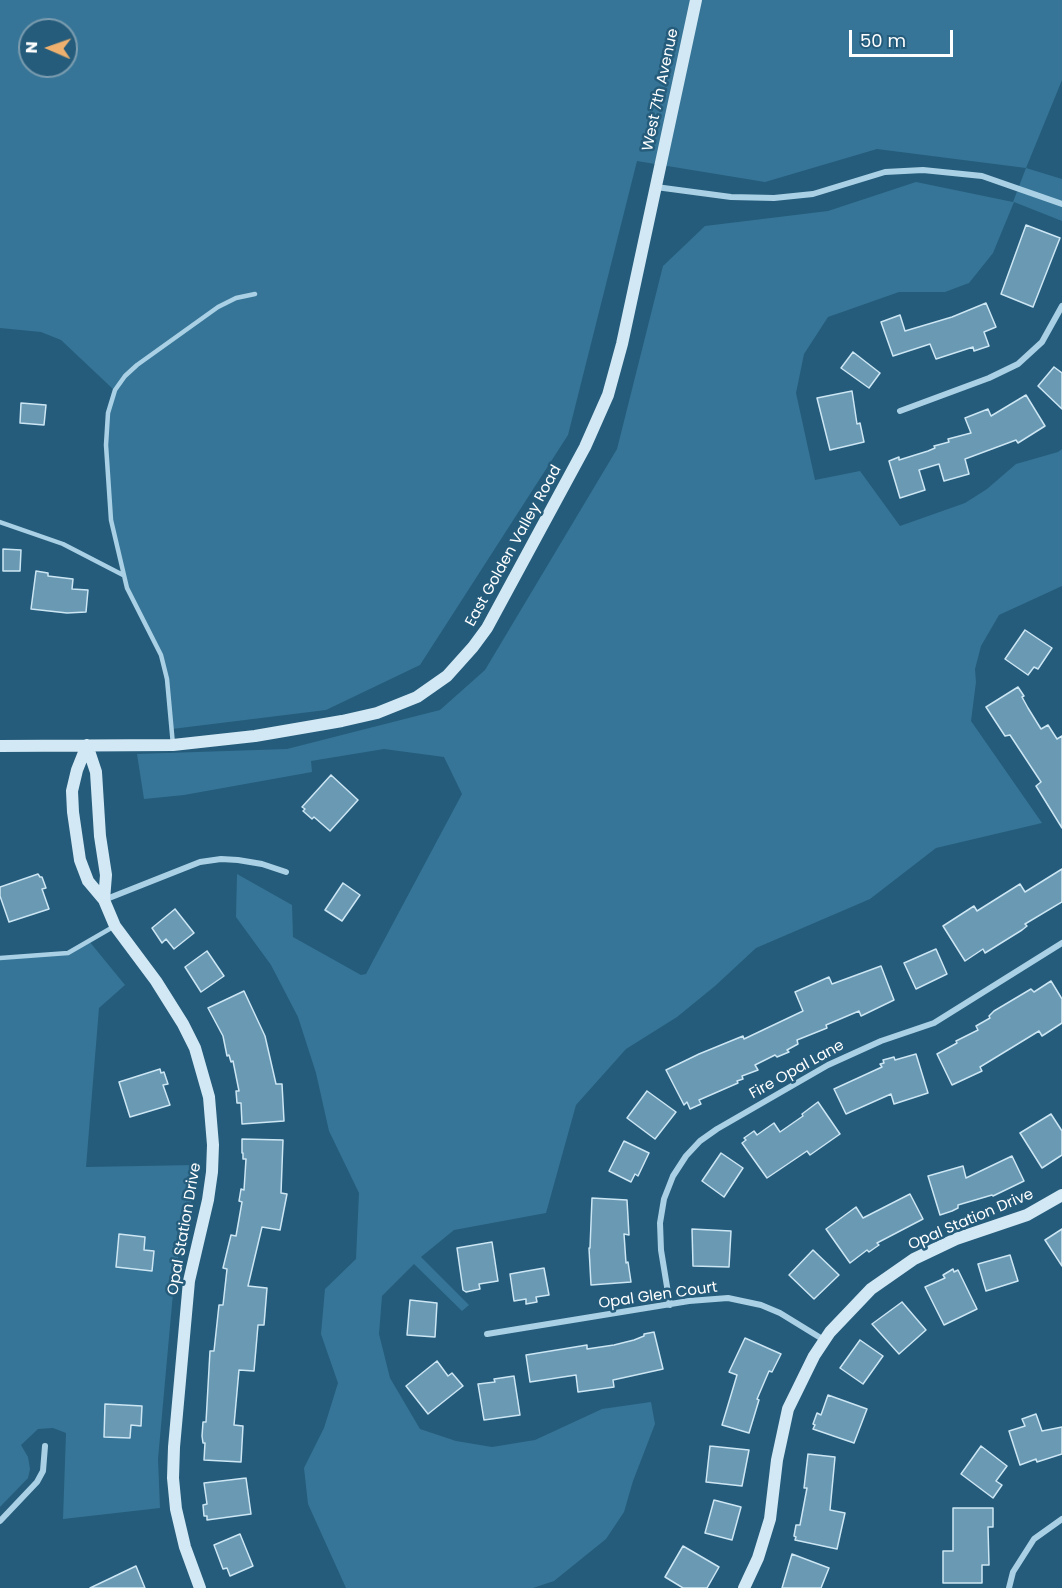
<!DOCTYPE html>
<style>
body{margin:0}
#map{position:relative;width:1062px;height:1588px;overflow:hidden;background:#255c7b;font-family:Poppins,sans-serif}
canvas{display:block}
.north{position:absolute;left:18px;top:18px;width:60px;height:60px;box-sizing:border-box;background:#255c7b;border:2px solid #7c9db0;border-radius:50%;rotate:272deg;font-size:16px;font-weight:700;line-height:24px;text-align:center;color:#fff}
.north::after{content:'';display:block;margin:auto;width:21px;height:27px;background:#edb06e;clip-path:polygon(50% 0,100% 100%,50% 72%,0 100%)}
.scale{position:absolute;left:849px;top:30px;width:104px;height:27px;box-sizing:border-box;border:3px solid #fff;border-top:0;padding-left:8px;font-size:18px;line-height:21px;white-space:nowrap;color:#fff;-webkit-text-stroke:4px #255c7b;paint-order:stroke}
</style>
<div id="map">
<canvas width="1062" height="1588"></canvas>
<div class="north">N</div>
<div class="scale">50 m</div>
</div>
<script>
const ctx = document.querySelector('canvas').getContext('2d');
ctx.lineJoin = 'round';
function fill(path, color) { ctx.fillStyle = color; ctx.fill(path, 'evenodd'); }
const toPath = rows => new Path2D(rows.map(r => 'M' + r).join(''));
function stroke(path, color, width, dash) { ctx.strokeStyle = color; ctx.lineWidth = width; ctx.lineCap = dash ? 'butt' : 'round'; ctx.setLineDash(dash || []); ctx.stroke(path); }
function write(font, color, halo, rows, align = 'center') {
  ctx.font = font + ' Poppins,sans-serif'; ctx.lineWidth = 5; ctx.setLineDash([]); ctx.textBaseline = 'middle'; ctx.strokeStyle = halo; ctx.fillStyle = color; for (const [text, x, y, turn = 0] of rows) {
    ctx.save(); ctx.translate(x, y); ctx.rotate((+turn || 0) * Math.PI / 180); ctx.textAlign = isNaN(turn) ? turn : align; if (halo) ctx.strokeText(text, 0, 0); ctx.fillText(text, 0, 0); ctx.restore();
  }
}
fill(toPath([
 [0,0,1062,0,1062,80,1026,168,1062,179,1062,221,1014,202,993,253,969,283,945,292,899,292,828,317,804,354,796,393,815,480,860,471,900,526,965,503,987,489,1016,464,1058,452,1062,449,1062,586,999,615,981,646,975,669,976,682,971,721,1042,823,936,848,870,899,756,948,715,986,677,1017,626,1049,576,1105,546,1213,454,1230,421,1257,469,1305,462,1311,414,1264,382,1296,379,1334,390,1378,420,1429,456,1441,492,1447,535,1440,602,1409,651,1402,655,1424,633,1481,624,1512,606,1539,554,1581,533,1588,346,1588,308,1504,304,1468,324,1428,338,1383,321,1334,325,1289,356,1259,359,1193,329,1131,316,1073,298,1017,271,965,236,917,237,874,292,905,293,937,361,975,366,974,462,794,444,757,384,749,311,761,312,772,184,795,144,799,137,754,287,749,440,710,485,670,617,449,663,266,705,226,828,211,916,182,1013,202,1026,168,877,149,765,182,637,161,568,435,420,665,326,710,172,729,161,655,127,588,119,561,107,481,108,413,114,390,61,340,41,332,0,328],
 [30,30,66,30,66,66,30,66],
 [89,941,125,985,99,1008,86,1167,196,1165,194,1189,175,1271,158,1459,160,1508,63,1519,66,1433,53,1428,38,1429,21,1445,28,1457,30,1469,28,1478,0,1507,0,958,68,953]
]), '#367597');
const building = toPath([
 [1026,225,1060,238,1033,307,1001,294,1026,225],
 [986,303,996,327,984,332,989,346,974,351,973,347,936,359,930,344,893,356,881,322,900,315,905,331,952,317,986,303],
 [853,352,880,373,869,388,841,368,853,352],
 [1054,367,1062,373,1062,409,1038,386,1054,367],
 [852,391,857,424,860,423,864,442,830,450,817,398,852,391],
 [1026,395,1045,426,1018,443,1016,440,965,459,969,474,944,481,939,464,919,470,925,490,900,498,889,461,899,457,899,460,928,451,935,448,934,446,949,442,948,439,971,433,965,418,988,409,991,416,1026,395],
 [21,403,46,405,44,425,20,423,21,403],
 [3,549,21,550,20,571,3,571,3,549],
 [36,571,48,573,48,576,73,579,72,589,88,590,86,612,67,613,31,609,36,571],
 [1025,630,1052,648,1038,669,1034,667,1028,675,1005,659,1025,630],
 [1018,687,1024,696,1022,697,1028,708,1041,729,1048,725,1057,739,1062,736,1062,828,1036,786,1041,782,1010,735,1005,736,986,707,1018,687],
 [331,775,358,800,330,831,314,817,312,819,303,811,305,809,302,807,331,775],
 [1062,869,1062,902,1025,924,1027,926,1022,930,985,953,983,949,965,961,943,926,974,906,977,911,1020,884,1025,892,1062,869],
 [38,874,40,877,42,877,46,888,42,889,49,909,9,922,0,896,0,887,38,874],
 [343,883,360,895,342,921,325,910,343,883],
 [175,909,194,933,174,949,166,939,162,943,152,928,175,909],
 [936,949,947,974,916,989,904,963,936,949],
 [207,951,224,976,201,992,185,967,207,951],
 [881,966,894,1000,861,1016,859,1011,826,1025,827,1028,797,1040,798,1044,787,1050,789,1052,777,1057,775,1055,755,1065,758,1070,742,1076,743,1079,737,1081,738,1083,699,1100,701,1104,690,1109,687,1102,684,1105,666,1070,699,1054,743,1036,744,1039,803,1011,795,992,829,977,832,984,881,966],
 [1051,981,1062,999,1062,1023,1042,1036,1039,1031,980,1067,982,1071,952,1085,937,1054,957,1043,956,1041,978,1030,976,1026,990,1018,989,1016,994,1011,1031,989,1034,992,1051,981],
 [244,991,265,1036,276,1084,282,1084,284,1121,242,1124,241,1103,237,1103,236,1091,239,1091,233,1061,231,1062,229,1055,227,1056,223,1036,208,1008,244,991],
 [916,1054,928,1093,894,1104,891,1094,846,1114,834,1089,882,1067,880,1064,884,1063,883,1060,894,1057,895,1060,916,1054],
 [160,1069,161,1073,164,1072,168,1084,163,1085,170,1105,130,1117,119,1082,160,1069],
 [647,1091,676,1112,655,1139,627,1118,647,1091],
 [818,1102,840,1134,810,1155,807,1151,767,1178,742,1143,746,1140,744,1138,754,1131,757,1135,774,1123,780,1132,803,1116,802,1114,818,1102],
 [1051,1114,1062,1131,1062,1155,1042,1168,1020,1133,1051,1114],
 [242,1139,283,1140,281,1193,287,1194,280,1230,262,1227,248,1286,267,1288,264,1325,258,1325,254,1371,239,1370,234,1425,243,1426,241,1462,204,1460,205,1443,203,1443,202,1436,203,1422,206,1422,210,1351,214,1351,219,1305,223,1305,227,1269,223,1268,231,1235,236,1236,242,1202,239,1201,241,1189,244,1190,246,1159,243,1159,243,1153,242,1153,242,1139],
 [624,1141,649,1153,638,1176,635,1174,631,1182,609,1171,624,1141],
 [721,1153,743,1168,724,1197,702,1181,721,1153],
 [1012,1156,1024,1181,993,1196,992,1195,958,1205,958,1208,952,1211,940,1215,928,1176,963,1166,966,1178,1012,1156],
 [910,1194,923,1219,877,1243,879,1245,869,1252,867,1250,850,1263,826,1229,856,1207,863,1218,910,1194],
 [592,1198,627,1200,629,1235,624,1234,626,1263,628,1262,631,1282,591,1285,589,1248,590,1248,592,1198],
 [692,1229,731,1231,729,1267,693,1266,692,1229],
 [1062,1229,1062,1266,1045,1240,1062,1229],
 [119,1234,145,1237,144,1250,154,1251,152,1271,116,1267,119,1234],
 [492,1242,498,1281,479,1284,480,1289,466,1292,463,1290,457,1248,492,1242],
 [813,1250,839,1275,814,1299,789,1275,813,1250],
 [1010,1255,1018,1281,986,1291,978,1264,1010,1255],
 [544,1268,549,1295,536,1297,537,1302,526,1304,526,1299,514,1301,510,1274,544,1268],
 [953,1269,954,1272,958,1270,977,1309,944,1325,925,1287,945,1278,943,1275,953,1269],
 [410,1300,437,1303,435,1337,407,1335,410,1300],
 [902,1302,926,1330,899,1354,872,1324,902,1302],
 [654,1332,663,1369,613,1380,614,1387,578,1392,576,1375,530,1382,526,1355,587,1345,587,1349,614,1345,634,1340,644,1336,644,1334,654,1332],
 [745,1338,781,1354,772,1372,769,1371,757,1399,759,1400,749,1433,722,1425,737,1375,729,1372,745,1338],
 [860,1340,883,1356,863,1384,840,1368,860,1340],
 [437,1361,448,1376,452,1373,463,1386,428,1414,406,1386,437,1361],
 [514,1376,520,1415,484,1420,478,1384,495,1382,494,1379,514,1376],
 [828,1395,867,1409,854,1443,813,1429,815,1425,813,1424,817,1413,821,1415,828,1395],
 [105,1404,142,1406,141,1426,131,1425,130,1438,104,1437,105,1404],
 [1036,1414,1042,1431,1062,1427,1062,1454,1037,1462,1036,1459,1020,1465,1009,1431,1025,1426,1022,1419,1036,1414],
 [710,1446,749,1450,742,1486,706,1482,710,1446],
 [981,1446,1007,1466,996,1481,1002,1485,993,1498,961,1474,981,1446],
 [808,1454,835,1457,830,1510,845,1513,837,1549,795,1540,796,1537,794,1536,796,1525,800,1525,807,1488,804,1488,808,1454],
 [246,1478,251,1514,207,1520,207,1516,204,1516,203,1505,207,1504,204,1483,246,1478],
 [714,1500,741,1507,732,1540,705,1533,714,1500],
 [953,1508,993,1508,993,1527,988,1527,989,1565,982,1565,982,1583,943,1583,943,1551,953,1551,953,1508],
 [240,1534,253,1566,230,1576,227,1568,223,1569,214,1545,240,1534],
 [683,1546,719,1567,707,1588,683,1588,665,1577,683,1546],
 [792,1554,829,1568,821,1588,782,1588,792,1554],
 [136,1566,145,1588,90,1588,111,1578,136,1566]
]);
fill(building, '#6a99b3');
stroke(building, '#cce6f4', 1.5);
stroke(toPath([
 [0,522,63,544,123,575],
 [173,745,167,679,161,655,127,588,111,520,106,445,108,413,115,390,125,376,137,365,218,307,236,298,255,294],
 [0,958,68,953,113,927]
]), '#a9d0e4', 4.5);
stroke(toPath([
 [656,187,731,197,774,198,813,194,885,172,923,170,982,176,1062,204],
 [900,411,989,378,1018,364,1042,342,1062,306],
 [104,900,200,862,221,859,238,860,262,864,286,872],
 [670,1305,661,1250,660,1223,664,1199,673,1176,686,1156,700,1141,717,1129,828,1065,881,1041,934,1023,1062,943],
 [487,1334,689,1301,728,1298,761,1305,780,1313,824,1340],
 [0,1521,37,1482,43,1471,45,1446],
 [1009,1588,1013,1572,1034,1539,1062,1519]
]), '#a9d0e4', 6);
stroke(toPath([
 [87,745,77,770,72,791,73,812,80,860,88,881,104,900,115,926,156,981,183,1024,195,1048,209,1097,213,1145,212,1172,208,1200,189,1281,174,1447,173,1478,176,1509,185,1547,200,1588],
 [87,745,96,772,100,836,106,875,104,900],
 [0,746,173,745,255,736,342,721,377,713,417,697,447,676,473,647,487,628,585,447,608,395,622,344,696,0],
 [744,1588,758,1558,770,1519,777,1460,788,1409,814,1356,830,1332,871,1289,914,1259,956,1239,1027,1215,1062,1195]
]), '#d2e8f4', 12);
write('15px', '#fff', '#255c7b', [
 ["West 7th Avenue",661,90,-78],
 ["East Golden Valley Road",514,546,-61],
 ["Fire Opal Lane",797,1070,-29],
 ["Opal Station Drive",971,1220,-23],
 ["Opal Station Drive",185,1229,-80],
 ["Opal Glen Court",658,1296,-8]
]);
</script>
